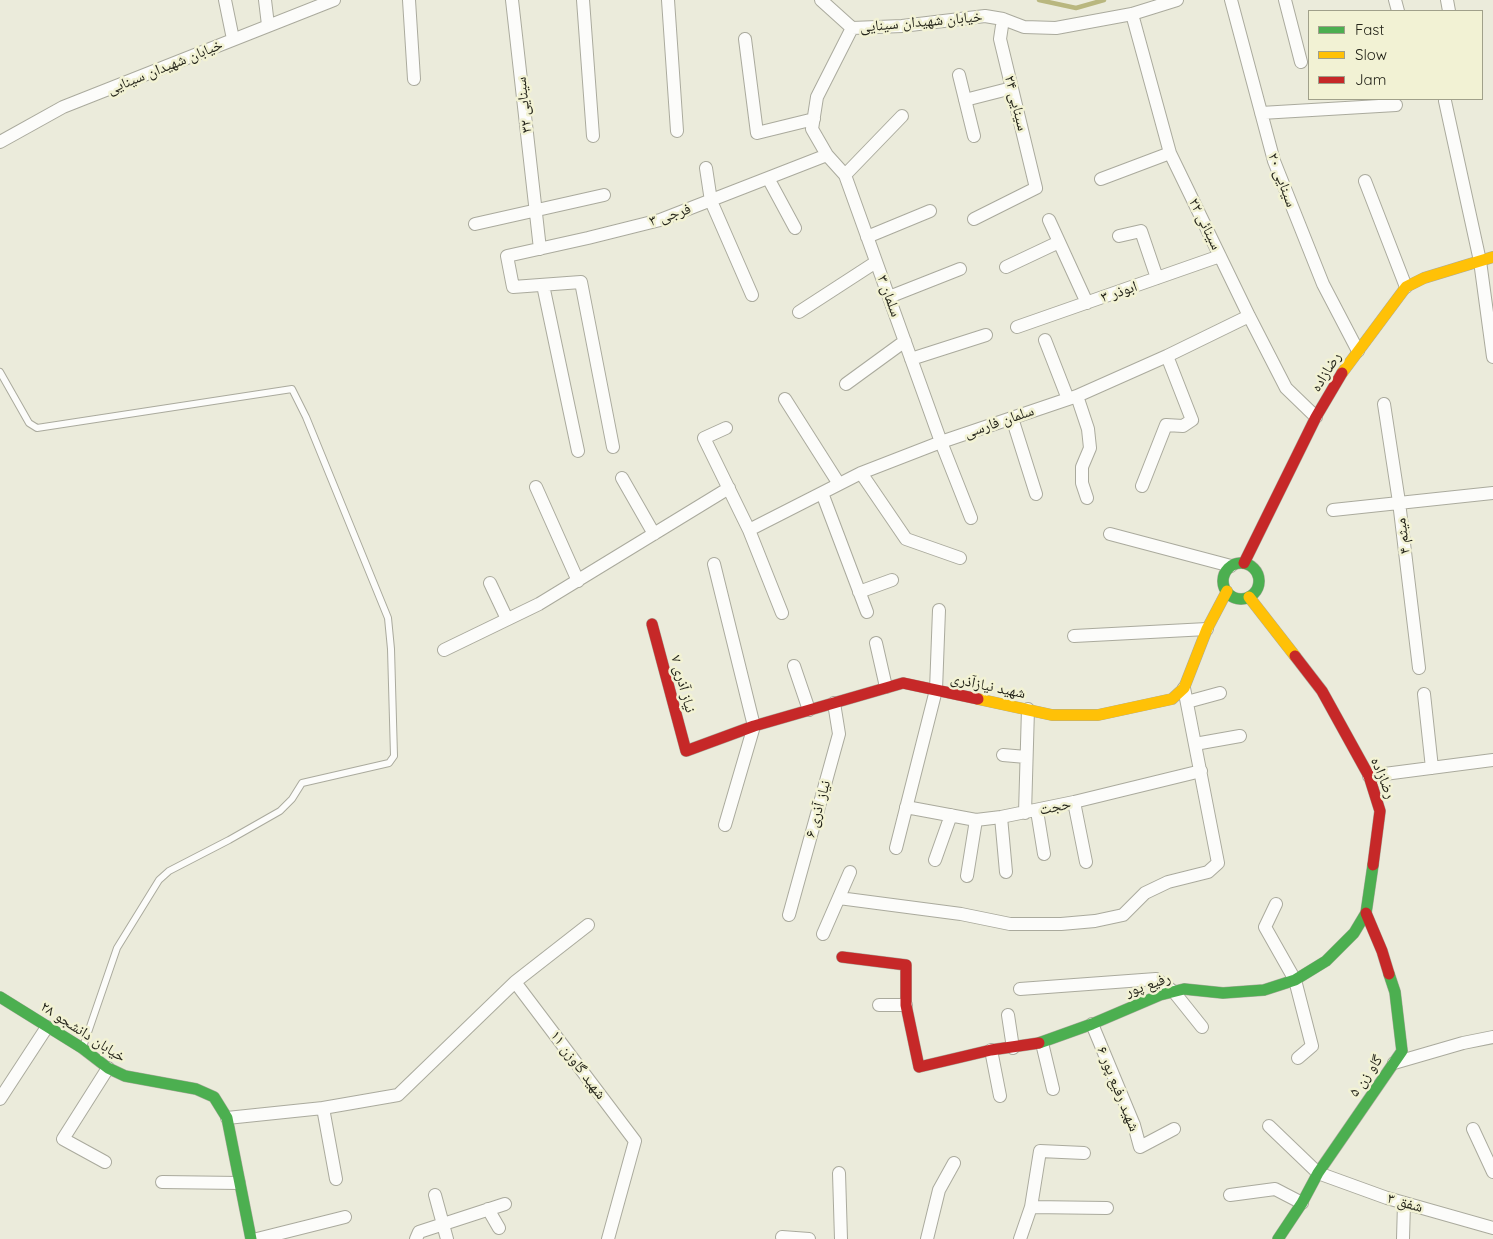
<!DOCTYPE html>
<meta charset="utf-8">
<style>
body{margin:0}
#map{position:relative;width:1493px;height:1239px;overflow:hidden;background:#ebebdb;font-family:Quicksand,sans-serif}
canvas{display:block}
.legend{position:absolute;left:1308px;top:10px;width:175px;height:90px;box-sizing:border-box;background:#f2f2d4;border:1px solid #a0a08a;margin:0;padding:6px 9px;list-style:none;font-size:15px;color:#25251a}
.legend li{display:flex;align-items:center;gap:10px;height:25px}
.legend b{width:25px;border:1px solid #a0a08a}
</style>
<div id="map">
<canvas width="1493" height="1239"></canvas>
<ul class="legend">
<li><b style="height:6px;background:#4caf50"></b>Fast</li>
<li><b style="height:6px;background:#ffc107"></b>Slow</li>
<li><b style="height:6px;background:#c62828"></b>Jam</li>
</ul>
</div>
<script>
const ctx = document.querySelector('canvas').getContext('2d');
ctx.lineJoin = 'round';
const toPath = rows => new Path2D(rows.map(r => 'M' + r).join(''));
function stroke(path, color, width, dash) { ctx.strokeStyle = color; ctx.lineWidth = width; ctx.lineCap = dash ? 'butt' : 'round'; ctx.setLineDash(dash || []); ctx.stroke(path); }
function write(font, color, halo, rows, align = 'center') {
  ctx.font = font + ' Quicksand,"Noto Naskh Arabic",sans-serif'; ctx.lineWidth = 5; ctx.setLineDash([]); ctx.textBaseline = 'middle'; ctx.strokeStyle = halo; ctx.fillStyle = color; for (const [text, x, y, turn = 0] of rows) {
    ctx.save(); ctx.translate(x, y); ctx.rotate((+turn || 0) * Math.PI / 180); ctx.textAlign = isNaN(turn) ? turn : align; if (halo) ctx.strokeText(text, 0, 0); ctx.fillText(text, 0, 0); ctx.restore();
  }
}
stroke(toPath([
 [1039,0,1076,8,1104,0]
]), '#b9b77f', 4.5);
const lane = toPath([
 [0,372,29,423,37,428,292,389,306,417,388,618,391,649,394,756,389,763,302,783,292,799,280,811,229,840,169,871,159,880,117,948,83,1047]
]);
const street = toPath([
 [225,0,233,39],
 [265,0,268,25],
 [409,0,414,79],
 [512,0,540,249],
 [583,0,593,136],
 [668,0,677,131],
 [821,0,852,28,902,26,985,16,1003,19,1024,27,1056,28,1132,14,1177,0],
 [1231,0,1274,161,1323,284,1358,351],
 [1285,0,1301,62],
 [1395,0,1398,11],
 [1447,0,1449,11],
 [1132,14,1170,153,1249,316,1286,388,1316,417],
 [852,28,817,97,812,129,827,155,845,175,941,442,971,518],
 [745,39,757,133,814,119],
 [959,75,974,136],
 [965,100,1012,88],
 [1445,101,1480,261,1493,357],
 [1261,113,1396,105],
 [0,142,63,107,334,0],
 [706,168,711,201,752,295],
 [845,175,902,116],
 [768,178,795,228],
 [1101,179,1170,153],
 [1365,181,1406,287],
 [974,219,1036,188,1000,39,1003,19],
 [1049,220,1087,303],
 [475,224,604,195],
 [1119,236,1141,231,1157,278],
 [867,237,930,211],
 [1006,267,1059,242],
 [543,285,578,451],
 [889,297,960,269],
 [799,312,876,262],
 [1017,327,1220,256],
 [1045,340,1068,399],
 [911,359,986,335],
 [846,384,905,341],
 [1077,396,1088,429,1090,448,1082,467,1082,483,1087,498],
 [785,399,839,484],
 [1384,404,1399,502,1419,668],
 [1012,418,1036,494],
 [726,428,704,438,749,530,782,613],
 [613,447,581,282,513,287,507,256,588,238,660,220,827,155],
 [861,473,906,539,960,558],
 [622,478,654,534],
 [1142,486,1166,425,1183,426,1192,420,1167,356],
 [536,487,578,581],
 [822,493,867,612],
 [1333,510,1493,493],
 [749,530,861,473,941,442,1077,396,1167,356,1249,316],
 [1110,534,1231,566],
 [714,564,754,726,725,825],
 [490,583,507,619],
 [859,592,892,580],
 [1074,636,1207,629],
 [876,643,886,687],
 [444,650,539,604,729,488],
 [794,666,809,710],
 [1424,694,1432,768],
 [1187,702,1220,693],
 [1195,744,1240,736],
 [1003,755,1026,757],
 [1369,776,1493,760],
 [1074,802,1086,862],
 [906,807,976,820,1001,817,1074,802,1201,771],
 [1037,811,1044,854],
 [1025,813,1028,709],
 [1001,817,1006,872],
 [896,848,936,690,939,610],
 [935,860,951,815],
 [967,876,976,820],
 [839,898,961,914,1010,924,1061,924,1095,921,1123,915,1145,893,1168,882,1208,872,1218,863,1184,688],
 [1276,904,1265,927,1295,980,1312,1046,1298,1058],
 [789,915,839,734,834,703],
 [588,925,515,982,635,1141,608,1239],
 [823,934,850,872],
 [1020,989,1156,979,1174,992,1202,1027],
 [879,1005,906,1005],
 [1008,1015,1013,1048],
 [1092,1024,1134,1125,1140,1147,1174,1129],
 [1042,1043,1053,1089],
 [991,1050,1000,1096],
 [1394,1063,1463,1043,1493,1037],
 [0,1099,47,1027],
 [323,1108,336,1179],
 [227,1118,323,1108,398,1095,515,982],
 [1269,1126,1318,1173,1387,1198,1493,1228],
 [1473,1129,1493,1172],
 [105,1162,63,1139,108,1068],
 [839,1173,841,1239],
 [162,1182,239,1183],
 [435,1195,447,1239],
 [1230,1195,1275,1189,1302,1203],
 [1031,1207,1107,1208],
 [488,1209,499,1228],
 [782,1237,809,1239],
 [257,1239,345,1217],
 [416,1239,419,1232,505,1204],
 [927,1239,939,1190,954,1163],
 [1020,1239,1031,1207,1040,1151,1084,1153],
 [1403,1239,1404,1203]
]);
const fast = toPath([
 '1223 581a18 18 0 1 1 36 0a18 18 0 1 1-36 0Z',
 [0,997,82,1048,108,1068,125,1076,196,1089,214,1097,227,1118,251,1239],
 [1039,1043,1092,1024,1160,995,1184,989,1223,993,1264,990,1295,980,1326,961,1354,933,1366,913,1373,865],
 [1278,1239,1302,1203,1318,1173,1402,1051,1395,992,1389,974]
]);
const slow = toPath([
 [1342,373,1406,287,1424,278,1493,257],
 [1249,597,1295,656],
 [978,699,1052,715,1098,715,1172,699,1184,688,1207,629,1227,591]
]);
const jam = toPath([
 [1244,563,1316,417,1342,373],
 [652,624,686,751,754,726,903,683,978,699],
 [1295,656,1322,691,1369,776,1380,811,1373,865],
 [1366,913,1382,951,1389,974],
 [842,957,906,965,906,1005,919,1067,991,1050,1039,1043]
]);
stroke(lane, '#aaaa9d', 8);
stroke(street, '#aaaa9d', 14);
stroke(fast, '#aaaa9d', 12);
stroke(slow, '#aaaa9d', 12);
stroke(jam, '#aaaa9d', 12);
stroke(lane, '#fcfcfa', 6);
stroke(street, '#fcfcfa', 12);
stroke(fast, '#4caf50', 11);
stroke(slow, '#ffc107', 11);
stroke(jam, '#c62828', 11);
write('15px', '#25251a', '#f2f2d4', [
 ["خیابان شهیدان سینایی",921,22,-5],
 ["خیابان شهیدان سینایی",165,67,-22],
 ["سینایی ۲۴",1016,103,76],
 ["سینایی ۳۲",524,105,-96],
 ["سینایی ۲۰",1282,180,70],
 ["فرجی ۳",670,215,-18],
 ["سینائی ۲۲",1205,224,64],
 ["ابوذر ۳",1119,292,-19],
 ["سلمان ۳",889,296,70],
 ["رضازاده",1326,372,-58],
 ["سلمان فارسی",999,422,-19],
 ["میثم ۴",1403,536,-97],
 ["نیاز آذری ۷",683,684,75],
 ["شهید نیازآذری",988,686,12],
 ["رضازاده",1383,778,68],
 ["حجت",1055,807,-12],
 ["نیاز آذری ۶",818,809,-74],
 ["رفیع پور",1148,985,-19],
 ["خیابان دانشجو ۲۸",83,1032,33],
 ["شهید گاوزن ۱۱",578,1065,53],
 ["گاو زن ۵",1366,1076,-55],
 ["شهید رفیع پور ۶",1118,1089,68],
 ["شفق ۳",1405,1203,16]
]);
</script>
